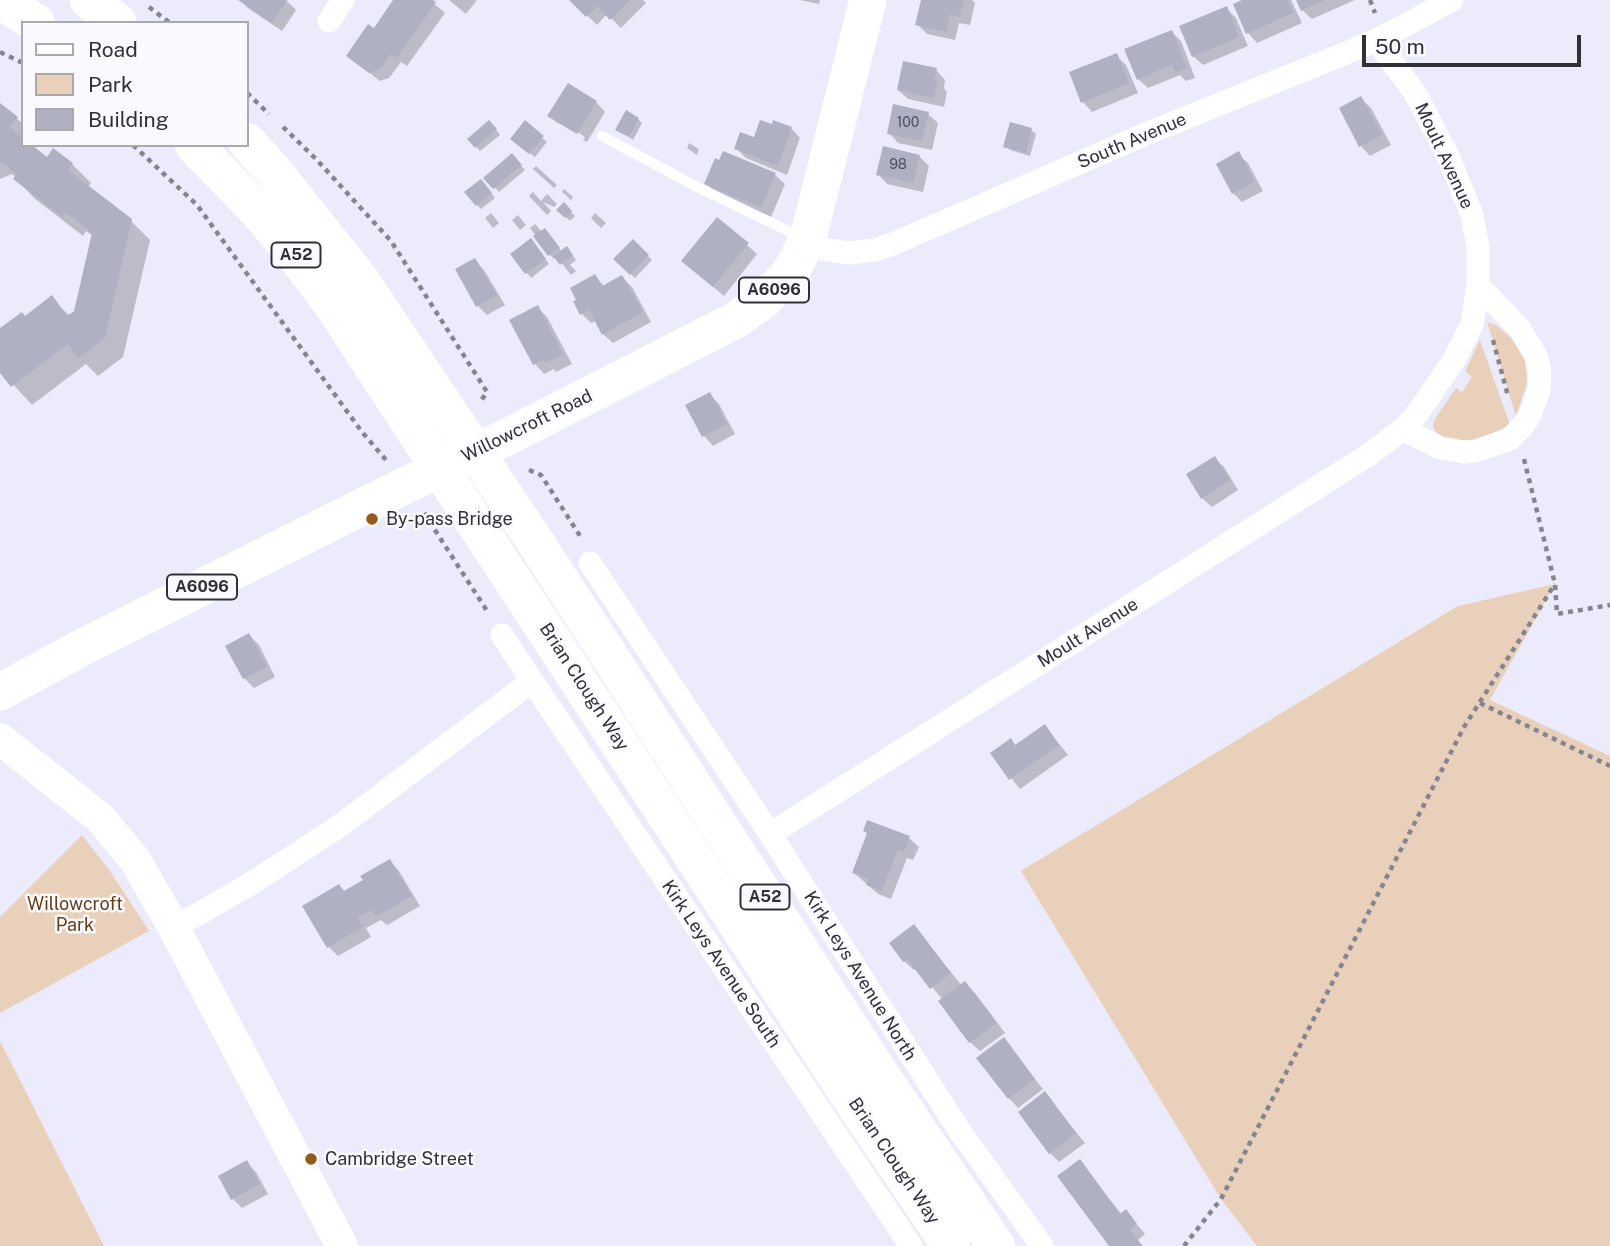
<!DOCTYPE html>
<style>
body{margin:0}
#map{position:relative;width:1610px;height:1246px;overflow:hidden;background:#ebebfc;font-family:"Public Sans",sans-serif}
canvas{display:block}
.legend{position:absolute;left:21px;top:21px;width:228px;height:126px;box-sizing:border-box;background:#fafafe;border:2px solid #a9a9ae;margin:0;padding:9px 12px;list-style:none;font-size:21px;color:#303037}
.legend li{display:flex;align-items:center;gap:14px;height:35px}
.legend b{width:35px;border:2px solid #a9a9ae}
.scale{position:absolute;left:1362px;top:35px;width:219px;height:32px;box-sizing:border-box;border:4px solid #303037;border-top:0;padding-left:9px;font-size:21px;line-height:24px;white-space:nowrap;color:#303037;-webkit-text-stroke:5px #fafafe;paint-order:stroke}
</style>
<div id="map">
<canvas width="1610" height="1246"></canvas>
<ul class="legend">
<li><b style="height:9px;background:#fff"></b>Road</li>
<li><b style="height:19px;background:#e9d0bb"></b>Park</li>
<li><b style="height:19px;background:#b0b0c3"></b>Building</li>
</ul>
<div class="scale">50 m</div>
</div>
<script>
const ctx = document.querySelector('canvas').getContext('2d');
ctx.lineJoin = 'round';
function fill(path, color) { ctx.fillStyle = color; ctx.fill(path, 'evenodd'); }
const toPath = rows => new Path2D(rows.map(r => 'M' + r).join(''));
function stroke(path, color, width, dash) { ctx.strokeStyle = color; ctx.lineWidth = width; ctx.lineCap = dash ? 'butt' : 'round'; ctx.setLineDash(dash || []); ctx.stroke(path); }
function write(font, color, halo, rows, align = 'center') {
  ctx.font = font + ' "Public Sans",sans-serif'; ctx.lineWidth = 5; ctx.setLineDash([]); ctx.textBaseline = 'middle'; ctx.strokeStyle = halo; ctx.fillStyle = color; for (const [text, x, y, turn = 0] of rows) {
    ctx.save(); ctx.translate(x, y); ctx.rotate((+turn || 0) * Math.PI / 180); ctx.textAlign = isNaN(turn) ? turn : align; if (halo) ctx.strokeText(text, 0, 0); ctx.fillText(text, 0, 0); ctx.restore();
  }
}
fill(toPath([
 [1487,322,1496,325,1514,340,1521,349,1525,361,1527,384,1516,416],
 [1480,340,1510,425,1485,437,1473,440,1456,441,1443,437,1435,431,1433,426,1435,419,1456,388,1462,392,1472,377,1465,371],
 [1555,584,1490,700,1610,756,1610,1246,1257,1246,1221,1199,1021,871,1458,606],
 [82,835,110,871,149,931,0,1013,0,917],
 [0,1041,104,1246,0,1246]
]), '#e9d0bb');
fill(toPath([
 [240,0,286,0,296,10,282,31,249,9],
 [396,0,430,0,445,13,407,66,401,62,389,78,380,81,348,56,374,30],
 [449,0,477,0,466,14],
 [571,0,643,0,646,3,621,28,607,14,597,25],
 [800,0,820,0,819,4],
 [923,0,972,0,975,3,970,25,959,23,955,40,927,34,917,24],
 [1246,0,1291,0,1302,23,1257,43,1248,33],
 [1298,0,1355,0,1312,19,1302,10],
 [1226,8,1236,18,1248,46,1203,65,1193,56],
 [1172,32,1181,41,1195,78,1186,81,1180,75,1148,88,1138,79],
 [1116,55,1126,65,1138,93,1092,112,1083,102],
 [936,70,945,80,944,88,947,92,944,107,908,99,898,90],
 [1361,98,1371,108,1391,145,1370,156,1361,146,1341,108],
 [596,102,605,112,587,142,583,140,585,137,558,120,558,124,550,115],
 [0,105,23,124,23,145,47,159,72,164,91,183,88,187,131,221,150,240,123,357,98,376,86,364,32,405,0,370,0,331,25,318,51,298,70,316,76,312,93,236,86,231,83,236,34,198,12,174,0,179],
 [928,114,938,123,932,150,898,143,889,133],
 [638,119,642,123,633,140,617,129],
 [525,123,547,142,535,157,516,143],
 [494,127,500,135,480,151,470,139],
 [791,128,800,138,787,175,746,158,736,148,755,139],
 [1031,130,1036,134,1030,156,1010,150,1005,146],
 [689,143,699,149,697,155,687,148],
 [724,153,775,175,785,184,771,217,716,193,706,183],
 [1238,154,1248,163,1263,191,1242,202,1233,193],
 [512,155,525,170,499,192,486,178],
 [919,156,929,166,923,192,887,184,878,174],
 [536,166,557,185,554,188,533,169],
 [485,185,495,198,481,209,477,205],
 [564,189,573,197,571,200,562,192],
 [533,192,541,201,547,194,557,204,554,207,543,202,551,211,547,215,529,196],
 [564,205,575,216,570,221,559,210],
 [491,213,499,223,493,228,485,218],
 [595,213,606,223,601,228,591,218],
 [518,215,526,225,520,230,512,220],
 [535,224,542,232,549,234,562,252,571,253,576,260,570,265,576,271,571,275,557,257,554,259,550,255,530,228],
 [633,241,652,260,635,278,616,259],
 [535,245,549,264,531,278,512,254],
 [747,245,757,254,724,296,683,261],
 [475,260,484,270,505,305,487,315,478,306],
 [595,276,605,287,622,277,632,287,651,322,613,343,603,334,596,321,591,323,582,314],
 [537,307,547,317,572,364,556,372,554,369,544,374,535,364,512,321],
 [710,395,719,404,735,434,713,446,704,436,688,406],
 [1214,458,1224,467,1238,490,1212,507,1202,498],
 [249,635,259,645,275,677,254,688,244,678,228,646],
 [1045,726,1068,755,1020,789,992,754,1011,741,1016,746],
 [909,838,919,847,913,860,907,858,891,899,878,894,854,873],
 [390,861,399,871,420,906,387,925,381,920,366,928,371,937,338,956,329,947,345,892,365,881],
 [914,926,962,986,965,983,975,993,1005,1033,980,1051,970,1042,943,1000,917,969,914,970,904,961],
 [1004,1040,1043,1089,1018,1108,1009,1098],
 [1045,1094,1085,1143,1059,1162,1050,1153],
 [1080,1162,1122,1215,1126,1212,1145,1234,1138,1240,1143,1246,1112,1246],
 [247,1163,256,1172,268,1194,242,1208,233,1199]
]), '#0003');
fill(toPath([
 [238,0,287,0,272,23],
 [393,0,433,0,436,2,397,58,391,54,380,69,369,73,346,56,368,24,374,28],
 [569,0,630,0,610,20,597,6,586,17],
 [921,0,964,0,960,17,950,14,946,32,915,25],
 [1242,0,1287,0,1293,13,1246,34,1233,4],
 [1296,0,1325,0,1301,11],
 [1227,6,1239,37,1192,57,1179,26],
 [1172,30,1187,68,1175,73,1172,65,1137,80,1124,49],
 [1117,53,1129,83,1081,103,1069,72],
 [903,61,937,68,934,80,938,80,934,98,897,90],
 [568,83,597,101,577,134,547,116],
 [1361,96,1382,135,1359,147,1339,108],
 [0,103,18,117,10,128,23,138,23,145,32,145,47,157,53,148,73,163,68,170,132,219,105,338,78,358,68,344,11,387,0,373,0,328,22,312,25,316,52,295,67,316,74,311,92,233,66,213,63,218,13,179,17,174,0,162],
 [893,104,929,112,922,141,887,134],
 [626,110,639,118,629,137,615,130],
 [489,120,497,129,475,148,467,139],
 [525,120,544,136,529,154,510,139],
 [760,120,772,124,773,120,792,127,778,166,734,149,740,132,754,137],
 [1010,122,1032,128,1026,153,1003,147],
 [883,146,920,155,913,183,876,175],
 [723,151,776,173,761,208,704,184,715,158,719,160],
 [1239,151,1255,182,1232,194,1216,164],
 [512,153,522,165,493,189,483,178],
 [481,179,492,193,476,206,464,192],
 [564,202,572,211,565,218,556,210],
 [717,217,749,243,713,287,681,261],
 [545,228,560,248,548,256,533,236],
 [531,238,546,259,525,274,510,254],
 [633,239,649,255,630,275,613,259],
 [567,246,573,255,560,265,553,256],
 [475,258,497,295,476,307,455,269],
 [595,274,602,286,622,275,643,312,602,335,589,310,580,315,573,301,576,300,570,288],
 [538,305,563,354,545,363,543,360,533,365,509,320],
 [710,392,727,424,702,437,685,405],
 [1215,456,1230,480,1201,499,1186,474],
 [249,633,267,667,243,679,225,646],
 [1045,724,1059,745,1009,780,990,753,1011,738,1015,745],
 [867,820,910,836,904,852,898,849,882,891,866,885,869,879,852,873,867,833,863,831],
 [390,859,412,896,376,917,372,910,358,918,363,927,327,948,302,906,339,884,344,891,363,880,360,876],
 [914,924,951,973,930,989,908,960,903,962,889,943],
 [965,981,997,1023,969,1043,938,1001],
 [1004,1037,1035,1079,1008,1099,976,1058],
 [1045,1091,1076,1133,1049,1154,1018,1112],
 [1080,1159,1120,1214,1126,1209,1137,1224,1130,1230,1142,1246,1109,1246,1057,1176],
 [247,1160,260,1184,231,1200,218,1176]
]), '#b0b0c3');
stroke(toPath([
 [1370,0,1375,13],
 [149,7,170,23],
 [0,52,23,63],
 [247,93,269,114],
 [283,127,316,159,391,241,487,392,480,402],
 [133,145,197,205,362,432,386,460],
 [1493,340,1508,396],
 [1524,459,1555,584,1557,614,1610,605],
 [529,470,541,475,582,539],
 [424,513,489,614],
 [1480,703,1610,766],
 [1184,1246,1221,1199,1464,727,1555,584]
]), '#858590', 4.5, [5, 5]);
stroke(toPath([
 [602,136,701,189,801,237]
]), '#fff', 10);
stroke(toPath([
 [329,21,343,0],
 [805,244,821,249,850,253,874,250,893,244,1148,133,1344,54,1385,36,1452,0],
 [1403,429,1440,448,1465,452,1476,451,1510,439,1522,427,1530,415,1539,390,1540,373,1536,356,1519,328,1478,285],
 [590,563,770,834,959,1130,1042,1246],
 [502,635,532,681],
 [770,834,1370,454,1403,429,1417,414,1454,360,1472,324,1478,285,1478,247,1472,215,1449,158,1415,93,1376,40],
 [174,928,252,883,341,825,532,681,911,1246]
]), '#fff', 23);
stroke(toPath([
 [0,739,100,818,135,860,174,928,342,1246]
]), '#fff', 32);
stroke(toPath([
 [0,692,83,647,406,485,505,438,734,321,763,301,788,275,797,261,809,234,868,0]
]), '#fff', 37);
stroke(toPath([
 [0,0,36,23],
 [89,0,118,23],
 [247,142,275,173,361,281,538,546,878,1071,996,1246],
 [194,145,260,213,296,256,333,305,847,1092,951,1246]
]), '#fff', 38);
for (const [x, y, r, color] of [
 [372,519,7,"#955a19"],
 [311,1159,7,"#955a19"]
]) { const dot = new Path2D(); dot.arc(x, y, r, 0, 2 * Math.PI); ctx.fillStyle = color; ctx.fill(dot); stroke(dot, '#fafafe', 2.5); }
write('14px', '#50505a', null, [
 ["100",908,123],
 ["98",898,165]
]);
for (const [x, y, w] of [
 [296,255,49],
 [774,290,70],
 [202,587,70],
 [765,897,49]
]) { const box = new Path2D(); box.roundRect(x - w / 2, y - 12.5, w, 25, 5); ctx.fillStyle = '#fafafe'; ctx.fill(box); stroke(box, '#303037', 2); }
write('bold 16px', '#303037', null, [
 ["A52",296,255],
 ["A6096",774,290],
 ["A6096",202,587],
 ["A52",765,897]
]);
write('18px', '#303037', '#fafafe', [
 ["South Avenue",1132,141,-23],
 ["Moult Avenue",1444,156,65],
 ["Willowcroft Road",527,426,-26],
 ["Moult Avenue",1088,633,-32],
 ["Brian Clough Way",584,687,57],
 ["Kirk Leys Avenue South",721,964,56],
 ["Kirk Leys Avenue North",860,976,58],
 ["Brian Clough Way",894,1161,56]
]);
write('18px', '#303037', '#fafafe', [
 ["By-pass Bridge",386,519],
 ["Cambridge Street",325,1159]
], 'left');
write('18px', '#643f1a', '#fafafe', [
 ["Willowcroft",75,904],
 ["Park",75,925]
]);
</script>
